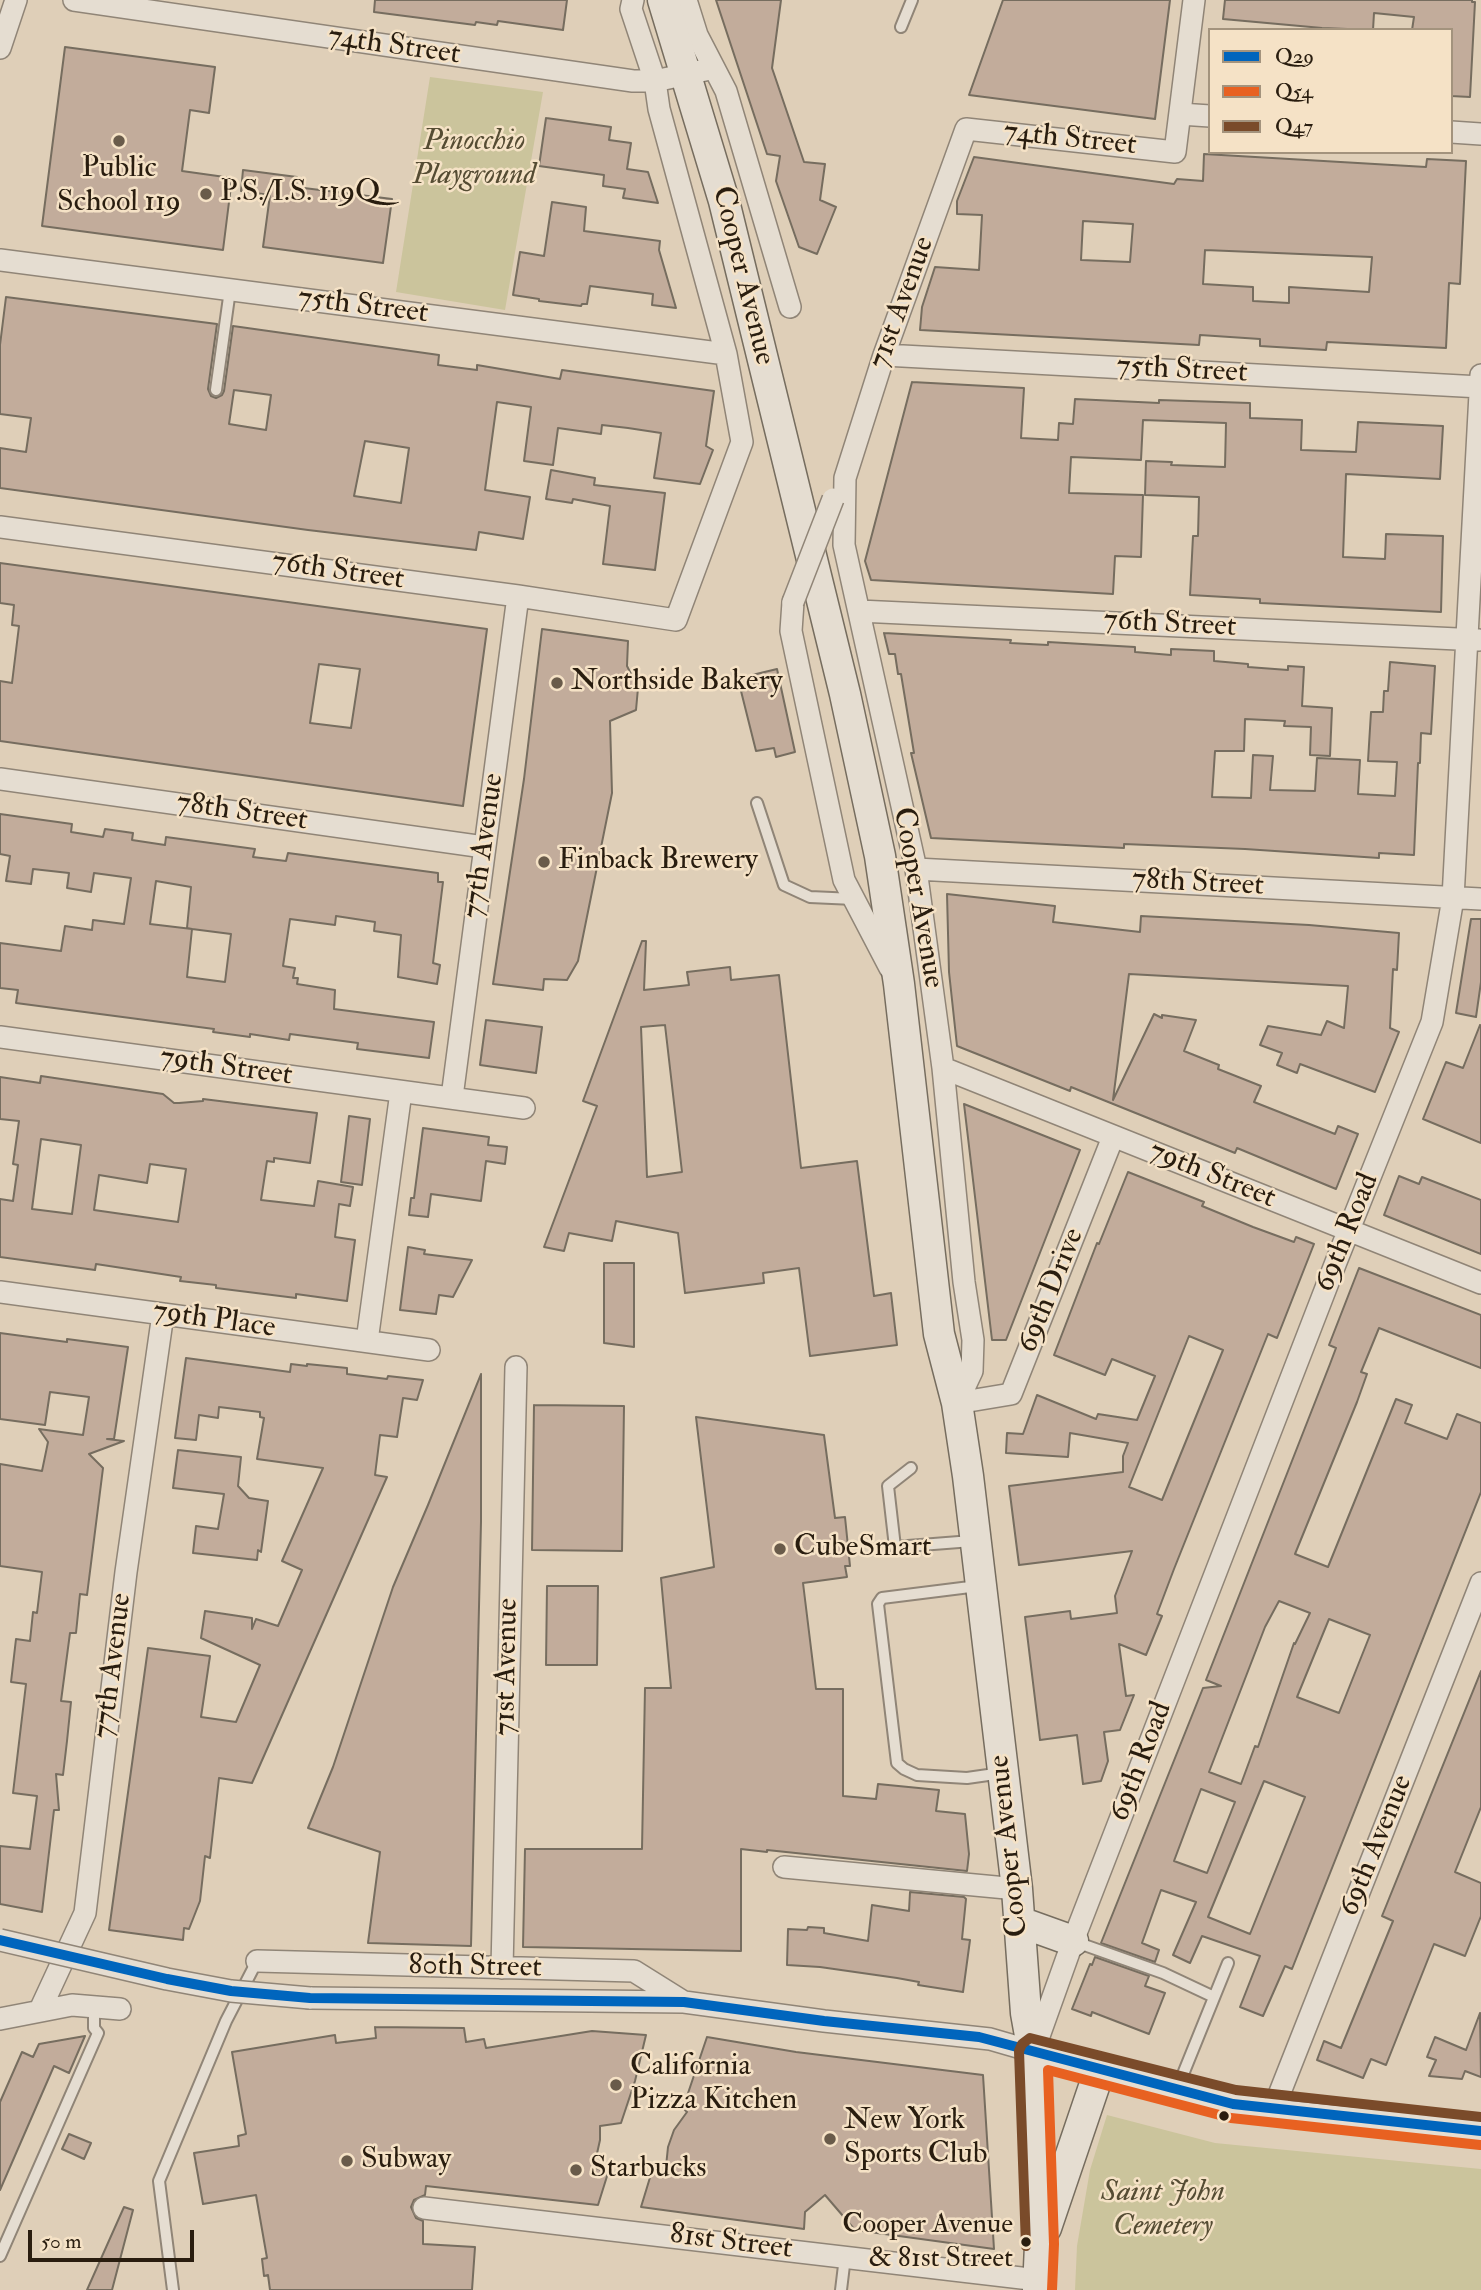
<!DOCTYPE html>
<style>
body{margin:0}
#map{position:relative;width:1481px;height:2290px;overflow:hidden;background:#dfcfb8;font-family:"IM FELL Double Pica",serif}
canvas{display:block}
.legend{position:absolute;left:1208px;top:28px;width:245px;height:126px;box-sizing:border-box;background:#f5e2c6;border:2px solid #a3937d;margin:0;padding:9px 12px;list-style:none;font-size:21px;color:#291d0f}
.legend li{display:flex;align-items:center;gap:14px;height:35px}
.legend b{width:35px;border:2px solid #a3937d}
.scale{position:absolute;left:28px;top:2230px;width:166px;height:32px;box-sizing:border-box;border:4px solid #291d0f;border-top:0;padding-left:9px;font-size:21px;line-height:24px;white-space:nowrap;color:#291d0f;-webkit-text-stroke:5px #f5e2c6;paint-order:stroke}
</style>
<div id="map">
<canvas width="1481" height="2290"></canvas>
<ul class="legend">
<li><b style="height:9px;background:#0065bd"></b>Q29</li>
<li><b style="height:9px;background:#e86121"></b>Q54</li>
<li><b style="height:9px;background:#7a4b2a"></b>Q47</li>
</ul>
<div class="scale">50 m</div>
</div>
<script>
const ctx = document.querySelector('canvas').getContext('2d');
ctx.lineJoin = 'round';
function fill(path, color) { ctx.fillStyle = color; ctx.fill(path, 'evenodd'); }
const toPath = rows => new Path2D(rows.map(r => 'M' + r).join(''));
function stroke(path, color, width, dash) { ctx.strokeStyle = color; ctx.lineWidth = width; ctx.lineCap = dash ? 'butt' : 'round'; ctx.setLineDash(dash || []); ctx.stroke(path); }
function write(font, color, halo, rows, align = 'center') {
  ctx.font = font + ' "IM FELL Double Pica",serif'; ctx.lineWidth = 5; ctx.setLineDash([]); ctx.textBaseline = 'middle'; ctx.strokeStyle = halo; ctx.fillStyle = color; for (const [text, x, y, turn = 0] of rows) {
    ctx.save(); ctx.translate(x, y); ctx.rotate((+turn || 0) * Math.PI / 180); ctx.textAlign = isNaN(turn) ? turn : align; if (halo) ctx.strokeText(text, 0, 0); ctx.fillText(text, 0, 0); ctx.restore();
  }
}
fill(toPath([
 [430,77,543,92,505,310,396,292],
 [1107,2115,1215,2143,1481,2169,1481,2290,1075,2290,1077,2246,1090,2170]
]), '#cbc49c');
const building = toPath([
 [375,0,567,0,563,30,498,21,497,25,476,22,475,25,374,12,375,0],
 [716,0,781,0,772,68,804,162,825,164,820,200,836,207,817,254,799,247,776,181,780,156,767,154,716,0],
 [1003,0,1170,0,1155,119,969,95,1003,0],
 [1225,0,1472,0,1472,2,1475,2,1470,97,1451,96,1451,30,1412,30,1414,17,1374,13,1373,30,1322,28,1223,19,1225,0],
 [65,47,215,67,209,113,190,110,182,171,232,178,223,250,42,226,65,47],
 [546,118,611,127,609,140,631,143,627,169,648,172,658,203,623,198,625,189,603,186,604,175,539,166,546,118],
 [1204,154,1426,167,1427,159,1466,161,1460,284,1449,283,1446,348,1327,342,1326,350,1260,346,1260,339,1200,335,1199,345,920,330,922,307,935,267,979,270,982,215,957,214,957,201,974,157,1174,184,1177,179,1203,181,1204,154],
 [1083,221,1133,224,1130,262,1081,260,1083,221],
 [1205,250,1372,257,1369,292,1289,287,1289,303,1253,301,1253,287,1203,284,1205,250],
 [243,170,297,177,296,187,392,199,383,263,263,247,270,195,241,191,243,170],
 [552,202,586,207,584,231,660,241,659,250,676,308,652,305,653,294,590,286,587,304,582,304,581,306,539,301,539,299,513,295,520,252,544,256,552,202],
 [6,297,217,324,208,389,211,396,216,398,222,395,224,391,233,326,439,355,438,365,477,370,477,365,560,379,562,370,714,391,706,446,713,450,700,484,654,478,661,433,628,428,602,425,601,434,558,428,553,465,524,461,531,407,497,402,485,490,530,497,523,539,479,532,476,550,308,530,0,488,0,448,26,452,31,418,0,414,0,345,6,297],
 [234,390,271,395,266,430,229,424,234,390],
 [365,441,409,448,401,503,354,496,365,441],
 [912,382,1024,388,1021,438,1058,440,1059,423,1073,424,1075,399,1159,403,1159,400,1250,403,1250,418,1302,420,1301,450,1356,452,1358,422,1443,426,1440,479,1346,474,1343,557,1385,559,1386,534,1443,536,1441,612,1260,603,1260,599,1190,595,1193,536,1198,536,1199,497,1145,495,1146,461,1172,462,1171,465,1225,467,1226,423,1143,420,1141,460,1071,457,1069,493,1143,495,1141,557,1115,556,1113,594,871,580,865,561,912,382],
 [551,470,595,478,594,485,665,493,655,570,603,564,610,506,573,499,572,503,546,499,551,470],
 [0,563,487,629,463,806,0,741,0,681,12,683,19,626,12,625,14,605,0,603,0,563],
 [319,664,360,669,351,728,310,723,319,664],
 [542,629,628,641,627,666,638,688,636,710,610,721,612,793,578,961,567,980,544,979,543,990,493,984,524,779,542,629],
 [884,633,1011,640,1010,643,1048,645,1048,642,1135,647,1135,652,1171,655,1171,649,1214,651,1214,661,1248,664,1248,667,1288,670,1288,666,1304,667,1302,706,1332,708,1330,756,1310,755,1311,727,1284,726,1285,721,1245,719,1244,751,1215,751,1212,797,1251,798,1253,755,1273,756,1270,790,1315,791,1317,758,1360,760,1358,794,1395,796,1397,762,1368,761,1371,712,1383,712,1384,691,1388,691,1390,662,1435,666,1431,734,1421,733,1420,763,1418,763,1414,855,1379,853,1379,858,1245,849,1124,844,1124,848,931,838,911,753,914,753,901,674,898,674,895,654,889,654,884,633],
 [777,669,795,752,776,757,774,748,756,751,741,691,755,688,752,675,777,669],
 [0,814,72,824,71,832,103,837,105,829,133,833,132,840,165,845,166,837,255,849,253,857,286,861,288,853,438,873,438,882,443,882,433,963,440,965,437,984,398,977,401,935,374,931,375,922,336,916,335,925,290,919,283,966,295,968,293,978,298,978,297,984,335,990,334,1009,434,1022,429,1058,357,1049,358,1043,290,1034,289,1040,250,1034,250,1037,213,1032,214,1029,16,1003,18,990,0,988,0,943,61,951,65,926,92,930,93,920,124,924,131,878,94,873,91,892,67,888,69,873,33,869,31,884,6,881,10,856,0,854,0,814],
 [156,881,191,887,187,928,192,929,150,924,156,881],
 [192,929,231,934,225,982,187,977,192,929],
 [947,894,1055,906,1053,922,1140,932,1141,916,1309,925,1399,933,1397,970,1393,969,1390,1028,1399,1032,1375,1092,1300,1064,1297,1073,1277,1065,1282,1053,1260,1045,1268,1026,1321,1035,1327,1021,1344,1028,1348,986,1129,974,1113,1100,1154,1014,1162,1018,1162,1015,1196,1020,1184,1051,1219,1065,1218,1069,1261,1086,1254,1102,1335,1134,1338,1126,1358,1134,1336,1189,1237,1148,1235,1153,1071,1087,1070,1091,957,1046,949,972,947,894],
 [1471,919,1481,919,1481,982,1476,1017,1456,1013,1471,919],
 [642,941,646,941,644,990,689,985,687,972,730,967,731,980,779,975,801,1168,857,1161,874,1296,891,1293,897,1345,810,1356,799,1268,763,1273,764,1283,685,1293,678,1233,616,1221,612,1241,569,1233,564,1251,544,1247,597,1106,583,1101,642,941],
 [665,1025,682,1172,647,1177,641,1027,665,1025],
 [486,1020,542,1027,536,1073,480,1065,486,1020],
 [1480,1025,1481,1026,1481,1143,1423,1119,1446,1062,1463,1068,1480,1025],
 [41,1076,163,1094,174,1103,179,1103,203,1101,203,1099,317,1113,310,1163,274,1158,274,1162,267,1161,261,1200,314,1206,318,1181,353,1187,350,1206,339,1204,335,1237,355,1240,347,1301,296,1294,296,1298,216,1288,216,1285,180,1281,181,1277,96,1264,95,1270,0,1257,0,1199,13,1201,18,1165,13,1164,19,1121,0,1119,0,1077,40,1083,41,1076],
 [41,1139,81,1145,72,1214,32,1209,41,1139],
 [150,1164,186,1169,178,1222,94,1210,99,1175,147,1183,150,1164],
 [964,1104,1080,1150,1006,1340,992,1340,964,1104],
 [349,1116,370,1119,362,1185,341,1182,349,1116],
 [423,1128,489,1137,488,1145,507,1147,505,1164,486,1161,481,1201,431,1194,428,1217,409,1215,411,1198,414,1198,423,1128],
 [1128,1172,1204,1202,1202,1206,1253,1227,1294,1242,1296,1237,1314,1244,1277,1338,1268,1334,1174,1569,1157,1614,1162,1616,1146,1655,1119,1644,1126,1696,1134,1695,1120,1730,1104,1732,1108,1761,1101,1781,1083,1784,1077,1735,1040,1740,1025,1617,1070,1611,1071,1619,1117,1613,1115,1596,1132,1551,1019,1565,1009,1486,1123,1472,1123,1456,1128,1443,1070,1433,1068,1457,1006,1453,1007,1433,1023,1434,1037,1395,1096,1419,1098,1414,1137,1420,1155,1376,1112,1359,1105,1375,1054,1355,1097,1243,1099,1244,1128,1172],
 [1189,1336,1223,1350,1162,1500,1129,1487,1189,1336],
 [1399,1176,1419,1184,1422,1177,1481,1200,1481,1254,1384,1215,1399,1176],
 [408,1247,425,1250,424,1254,472,1260,453,1297,439,1295,436,1314,400,1310,408,1247],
 [604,1263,634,1263,634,1347,604,1343,604,1263],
 [1359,1268,1481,1315,1481,1368,1379,1328,1361,1372,1367,1374,1357,1402,1295,1554,1328,1567,1396,1399,1412,1405,1405,1423,1447,1439,1457,1414,1481,1423,1481,1492,1292,1969,1285,1966,1263,2016,1240,2007,1260,1956,1202,1936,1190,1963,1173,1955,1196,1902,1161,1890,1142,1943,1159,1950,1155,1962,1101,1943,1203,1688,1221,1686,1206,1680,1330,1364,1336,1348,1329,1345,1359,1268],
 [1279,1601,1310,1613,1295,1644,1294,1643,1258,1747,1255,1746,1241,1784,1209,1772,1265,1627,1279,1601],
 [1329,1619,1370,1635,1339,1713,1297,1697,1329,1619],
 [1264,1781,1305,1797,1250,1934,1208,1917,1264,1781],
 [1201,1789,1235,1802,1207,1873,1174,1861,1201,1789],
 [0,1333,67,1342,67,1339,128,1347,114,1439,107,1439,124,1441,89,1454,103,1468,87,1595,80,1594,76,1633,70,1633,61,1701,71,1702,67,1741,63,1775,56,1774,59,1810,54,1810,42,1912,0,1904,0,1846,30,1849,37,1796,13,1793,26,1684,11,1682,16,1639,30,1641,33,1612,37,1613,42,1572,0,1566,0,1464,42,1471,48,1442,39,1429,83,1435,89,1397,50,1392,45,1425,0,1419,0,1333],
 [186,1358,290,1372,291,1364,307,1366,307,1364,347,1368,347,1374,387,1379,388,1376,423,1380,417,1400,403,1398,397,1437,380,1435,375,1475,387,1477,252,1783,219,1778,210,1858,205,1856,200,1901,189,1929,184,1928,183,1940,109,1930,148,1648,210,1656,201,1717,236,1722,260,1665,201,1638,205,1611,252,1618,252,1629,256,1619,278,1626,302,1570,282,1561,323,1468,257,1459,264,1418,260,1417,260,1412,219,1407,218,1418,199,1415,196,1440,175,1438,186,1358],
 [481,1374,481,1522,471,1946,368,1943,380,1852,308,1828,333,1767,393,1587,428,1505,481,1374],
 [534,1405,624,1406,622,1551,532,1550,534,1405],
 [696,1417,824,1435,835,1518,845,1517,850,1566,845,1566,847,1577,803,1583,816,1689,843,1689,843,1796,876,1799,878,1784,939,1790,936,1811,965,1814,969,1854,967,1871,767,1850,767,1852,741,1849,741,1951,523,1947,525,1849,642,1849,645,1688,671,1688,661,1578,714,1567,696,1417],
 [178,1450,241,1457,238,1486,249,1498,268,1501,261,1552,258,1550,257,1560,193,1553,196,1526,218,1529,224,1494,173,1488,178,1450],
 [547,1586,598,1586,597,1665,546,1665,547,1586],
 [1481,1671,1481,1807,1455,1872,1481,1883,1481,1916,1465,1956,1434,1944,1386,2065,1371,2059,1363,2078,1317,2060,1324,2041,1341,2048,1393,1921,1382,1916,1481,1671],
 [910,1892,964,1897,966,1899,962,1939,970,1940,963,1992,918,1985,919,1982,897,1978,820,1967,787,1965,788,1929,807,1930,808,1927,824,1928,824,1933,868,1941,872,1905,909,1911,910,1892],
 [1095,1957,1149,1976,1145,1986,1165,1993,1149,2034,1092,2012,1091,2016,1072,2009,1090,1964,1092,1965,1095,1957],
 [1480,2013,1481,2077,1465,2071,1462,2079,1429,2076,1436,2060,1427,2057,1435,2037,1466,2050,1480,2013],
 [375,2027,464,2028,466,2042,484,2039,486,2048,592,2031,646,2035,635,2081,621,2123,600,2126,600,2140,594,2167,608,2173,598,2205,426,2186,425,2195,414,2200,411,2207,416,2218,423,2221,423,2244,475,2247,472,2290,270,2290,268,2275,264,2276,262,2259,267,2258,256,2195,203,2204,194,2153,239,2146,238,2136,246,2134,232,2052,335,2035,336,2043,376,2038,375,2027],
 [85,2036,69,2073,54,2066,0,2190,0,2102,22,2052,33,2057,39,2044,85,2036],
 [707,2037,796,2052,983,2075,994,2249,855,2230,825,2195,805,2212,804,2229,641,2207,652,2171,665,2176,668,2147,674,2130,687,2112,683,2108,707,2037],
 [69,2134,91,2143,84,2159,62,2149,69,2134],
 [124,2207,133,2210,112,2290,87,2290,124,2207]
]);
fill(building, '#c2ac9b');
stroke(building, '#766d5f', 2);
const service = toPath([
 [901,27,912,0],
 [216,390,230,290],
 [757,803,784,885,810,897,854,899],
 [911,1468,888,1486,895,1547,972,1541],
 [978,1586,882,1598,878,1604,897,1763,904,1769,917,1775,967,1778,1002,1773],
 [1073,1941,1163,1973,1214,1997],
 [1177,2089,1228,1963],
 [0,2256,98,2033,94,2028,94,2007],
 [173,2290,159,2181,226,2021,257,1961],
 [841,2290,845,2257]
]);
const minor = toPath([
 [74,0,633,81,655,81,714,68],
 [686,0,697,35,726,91,790,307],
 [0,48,16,0],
 [1180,114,1210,116],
 [1451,132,1481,134],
 [0,260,726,354],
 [884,355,1481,387],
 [0,527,518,596,676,620,742,442,726,354,659,109,655,81,631,9,633,0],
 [793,602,791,631,844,880,890,968],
 [859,611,1479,640],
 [0,779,484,847],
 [916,869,1481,899],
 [0,1037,524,1108],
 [943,1068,1481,1283],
 [452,1097,518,596],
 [0,1292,429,1350],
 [367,1341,401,1092],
 [957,1403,972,1371,973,1340,964,1282,943,1068,916,869,844,545,845,478,884,355,966,129,1175,152,1194,0],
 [957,1403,1011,1394,1113,1137],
 [784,1867,1017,1889],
 [257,1961,634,1971,682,2001],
 [502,1968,516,1367],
 [310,1998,684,2002,824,2021,990,2039,1059,2059,1233,2104,1273,2110,1481,2131],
 [40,2010,85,1913,126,1572,163,1314],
 [0,2019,72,2005,120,2009],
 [1034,2050,1073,1941,1336,1262,1432,1022,1453,898,1481,375],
 [1273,2110,1481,1583],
 [424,2208,1038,2280]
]);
const secondary = toPath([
 [663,0,724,201,845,694,880,856,899,984,939,1334,957,1403,968,1476,1017,1889,1026,2013,1033,2052,1040,2245,1038,2290],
 [1020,1922,1073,1941],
 [1046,2228,1100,2069]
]);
stroke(service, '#908577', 14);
stroke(minor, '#908577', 24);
stroke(secondary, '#766d5f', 33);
stroke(service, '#e5ddd1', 10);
stroke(minor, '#e5ddd1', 21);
stroke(secondary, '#e5ddd1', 30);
const minorBridge = toPath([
 [793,602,833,499],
 [0,1940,167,1979,231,1991,310,1998]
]);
stroke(minorBridge, '#908577', 24, []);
stroke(minorBridge, '#e5ddd1', 21);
stroke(toPath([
 [0,1940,167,1979,231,1991,310,1998,684,2002,824,2021,979,2037,1233,2104,1481,2131]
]), '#0065bd', 10);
stroke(toPath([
 [1052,2290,1054,2244,1048,2070,1231,2118,1480,2145]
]), '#e86121', 10);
stroke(toPath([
 [1026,2246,1019,2051,1022,2044,1030,2038,1236,2090,1481,2117]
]), '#7a4b2a', 10);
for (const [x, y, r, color] of [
 [119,141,7,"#695b4a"],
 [206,194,7,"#695b4a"],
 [557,683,7,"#695b4a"],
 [544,862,7,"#695b4a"],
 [780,1549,7,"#695b4a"],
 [616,2085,7,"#695b4a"],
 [1224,2116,6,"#291d0f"],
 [830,2139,7,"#695b4a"],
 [347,2161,7,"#695b4a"],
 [576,2170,7,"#695b4a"],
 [1026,2242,6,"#291d0f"]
]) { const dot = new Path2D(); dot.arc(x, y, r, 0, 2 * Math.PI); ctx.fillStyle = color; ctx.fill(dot); stroke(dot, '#f5e2c6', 2.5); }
write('28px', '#291d0f', '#f5e2c6', [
 ["Cooper Avenue",1013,2226],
 ["& 81st Street",1013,2260]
], 'right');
write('30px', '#291d0f', '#f5e2c6', [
 ["74th Street",394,47,8],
 ["74th Street",1070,140,6],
 ["Cooper Avenue",742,276,76],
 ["71st Avenue",903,303,-70],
 ["75th Street",363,307,7],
 ["75th Street",1182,371,3],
 ["76th Street",338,572,8],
 ["76th Street",1170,625,3],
 ["78th Street",242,813,8],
 ["77th Avenue",485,846,-82],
 ["78th Street",1198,884,3],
 ["Cooper Avenue",917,898,80],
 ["79th Street",226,1068,8],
 ["79th Street",1212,1176,22],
 ["69th Road",1348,1233,-68],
 ["69th Drive",1052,1291,-68],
 ["79th Place",214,1321,8],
 ["77th Avenue",114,1666,-83],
 ["71st Avenue",508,1667,-89],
 ["69th Road",1142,1762,-69],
 ["Cooper Avenue",1010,1846,-96],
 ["69th Avenue",1377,1846,-68],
 ["80th Street",475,1968,1],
 ["81st Street",731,2243,7]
]);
write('italic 30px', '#554c33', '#f5e2c6', [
 ["Pinocchio",474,143],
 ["Playground",474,177],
 ["Saint John",1163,2194],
 ["Cemetery",1163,2228]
]);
write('30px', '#291d0f', '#f5e2c6', [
 ["Public",119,170,"center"],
 ["School 119",119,204,"center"],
 ["P.S./I.S. 119Q",220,194],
 ["Northside Bakery",571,683],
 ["Finback Brewery",558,862],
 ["CubeSmart",794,1549],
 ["California",630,2068],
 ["Pizza Kitchen",630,2102],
 ["New York",844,2122],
 ["Sports Club",844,2156],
 ["Subway",361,2161],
 ["Starbucks",590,2170]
], 'left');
</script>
